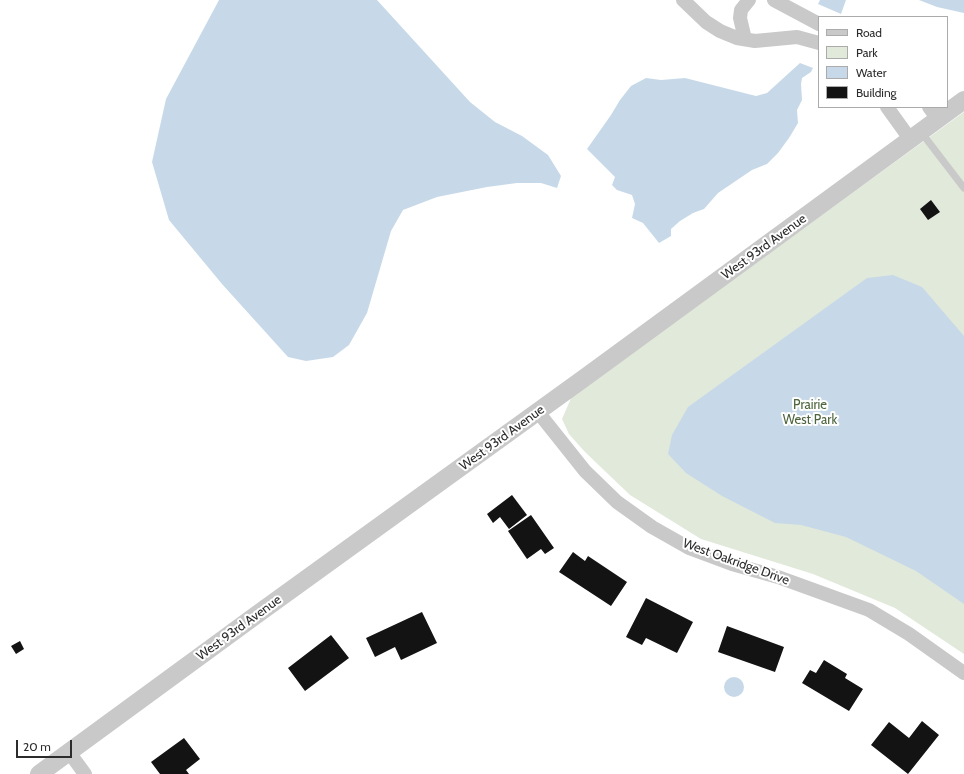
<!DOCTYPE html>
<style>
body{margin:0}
#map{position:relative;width:964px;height:774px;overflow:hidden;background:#fff;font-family:Cabin,sans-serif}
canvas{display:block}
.legend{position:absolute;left:818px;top:16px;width:130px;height:92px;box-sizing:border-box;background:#fff;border:1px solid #ababab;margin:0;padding:5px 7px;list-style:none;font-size:12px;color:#2c2c2c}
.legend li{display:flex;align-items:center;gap:8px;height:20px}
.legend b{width:20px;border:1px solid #ababab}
.scale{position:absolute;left:16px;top:740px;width:56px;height:18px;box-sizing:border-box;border:2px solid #2c2c2c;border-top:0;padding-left:5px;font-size:12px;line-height:14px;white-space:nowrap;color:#2c2c2c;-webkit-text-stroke:3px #fff;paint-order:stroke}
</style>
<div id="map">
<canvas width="964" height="774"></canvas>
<ul class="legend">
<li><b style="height:5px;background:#c9c9c9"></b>Road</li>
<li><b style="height:11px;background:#e1e9da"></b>Park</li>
<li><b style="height:11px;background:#c7d9e8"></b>Water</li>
<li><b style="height:11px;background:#131313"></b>Building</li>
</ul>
<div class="scale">20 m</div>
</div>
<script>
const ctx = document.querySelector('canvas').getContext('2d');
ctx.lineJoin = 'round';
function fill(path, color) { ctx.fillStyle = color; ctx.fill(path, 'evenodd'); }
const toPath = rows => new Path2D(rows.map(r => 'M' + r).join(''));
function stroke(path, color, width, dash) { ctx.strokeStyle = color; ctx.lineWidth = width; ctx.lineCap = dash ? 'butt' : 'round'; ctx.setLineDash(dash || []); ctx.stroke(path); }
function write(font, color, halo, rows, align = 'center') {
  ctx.font = font + ' Cabin,sans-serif'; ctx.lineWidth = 4; ctx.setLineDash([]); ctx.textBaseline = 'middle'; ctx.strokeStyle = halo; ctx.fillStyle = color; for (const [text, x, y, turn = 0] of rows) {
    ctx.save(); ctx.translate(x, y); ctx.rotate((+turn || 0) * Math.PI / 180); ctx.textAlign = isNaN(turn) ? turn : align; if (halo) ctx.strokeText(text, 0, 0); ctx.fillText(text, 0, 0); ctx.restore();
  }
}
fill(toPath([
 [964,112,964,654,895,608,813,574,701,539,630,495,585,452,569,434,562,419,572,396]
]), '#e1e9da');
fill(toPath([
 [219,0,377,0,470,102,495,122,522,136,548,155,561,176,557,188,541,183,517,183,487,187,437,197,403,210,391,231,367,313,349,345,333,357,306,361,288,357,222,284,169,220,152,162,166,99],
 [820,0,846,0,841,14,818,4],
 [919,0,964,0,964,13,937,7],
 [800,63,813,68,811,72,802,78,801,84,802,100,797,110,798,123,789,138,778,153,767,164,752,170,718,193,704,209,693,213,680,221,671,229,671,236,659,243,643,223,632,218,635,204,632,195,617,190,612,185,615,177,587,149,611,115,620,100,631,86,646,78,661,80,685,78,756,96,767,93],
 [893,275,922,287,964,336,964,604,916,571,846,537,801,525,775,523,722,496,686,473,668,454,672,435,688,407,867,278],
 '724 687a10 10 0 1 1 20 0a10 10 0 1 1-20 0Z'
]), '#c7d9e8');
fill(toPath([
 [931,200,940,212,928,220,920,209],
 [512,495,527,515,509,529,500,517,493,523,487,514],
 [531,515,554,548,545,554,541,549,527,559,508,531],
 [573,552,585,561,588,556,627,582,611,606,559,572],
 [646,598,693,622,677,653,646,638,642,645,626,637],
 [422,612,437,643,401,660,395,647,375,657,366,638],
 [727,626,784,647,775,672,718,652],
 [331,635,349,658,305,691,288,668],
 [20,641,24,649,16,654,11,646],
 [824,660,847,674,845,678,863,689,849,711,802,683,810,670,816,673],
 [922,721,939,735,908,774,871,745,889,722,909,738],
 [184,738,200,759,186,770,189,774,160,774,151,762]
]), '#131313');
stroke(toPath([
 [921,132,964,188]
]), '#c9c9c9', 7);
stroke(toPath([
 [683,0,706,22,720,31,737,38,755,41,797,37,819,43],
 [774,0,819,24],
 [745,39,740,18,741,10,749,0],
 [887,107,910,139],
 [929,107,938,119],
 [538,412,585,471,617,502,652,527,689,548,732,564,778,577,869,610,909,634,964,673],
 [69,752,85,774]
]), '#c9c9c9', 14);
stroke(toPath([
 [39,774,259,613,587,376,964,100]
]), '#c9c9c9', 18);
write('13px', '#2c2c2c', '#fff', [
 ["West 93rd Avenue",764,247,-36],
 ["West 93rd Avenue",502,438,-36],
 ["West Oakridge Drive",736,562,20],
 ["West 93rd Avenue",239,628,-36]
]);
write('13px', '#4d643d', '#fff', [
 ["Prairie",810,405],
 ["West Park",810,420]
]);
</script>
